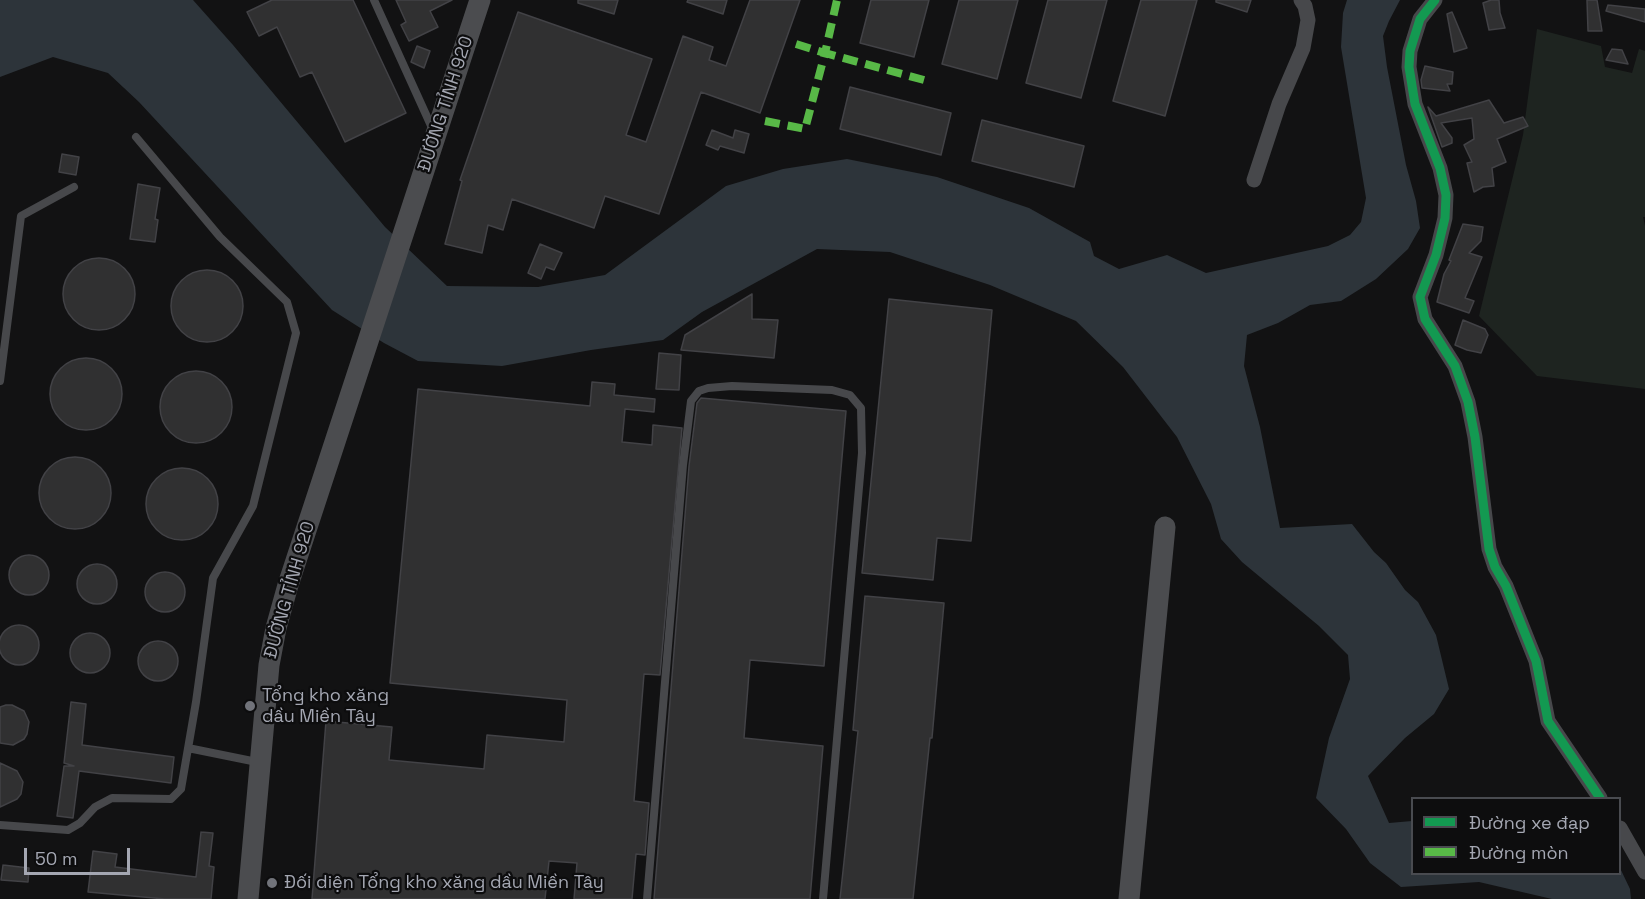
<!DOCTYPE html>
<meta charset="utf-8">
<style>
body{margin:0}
#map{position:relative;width:1645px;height:899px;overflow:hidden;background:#121213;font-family:"Space Grotesk",sans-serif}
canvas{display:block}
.legend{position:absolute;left:1411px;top:797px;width:210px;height:78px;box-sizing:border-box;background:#0d0d0e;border:2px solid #494b50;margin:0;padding:8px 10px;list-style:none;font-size:18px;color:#a4a7b2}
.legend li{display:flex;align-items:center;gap:12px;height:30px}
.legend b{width:30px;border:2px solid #494b50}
.scale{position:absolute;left:24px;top:848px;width:106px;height:27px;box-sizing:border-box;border:3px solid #a4a7b2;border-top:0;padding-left:8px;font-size:18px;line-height:21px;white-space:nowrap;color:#a4a7b2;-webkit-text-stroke:4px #0d0d0e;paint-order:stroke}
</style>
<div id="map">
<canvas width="1645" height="899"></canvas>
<ul class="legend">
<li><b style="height:8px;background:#139951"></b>Đường xe đạp</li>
<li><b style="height:8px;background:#58b947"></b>Đường mòn</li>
</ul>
<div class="scale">50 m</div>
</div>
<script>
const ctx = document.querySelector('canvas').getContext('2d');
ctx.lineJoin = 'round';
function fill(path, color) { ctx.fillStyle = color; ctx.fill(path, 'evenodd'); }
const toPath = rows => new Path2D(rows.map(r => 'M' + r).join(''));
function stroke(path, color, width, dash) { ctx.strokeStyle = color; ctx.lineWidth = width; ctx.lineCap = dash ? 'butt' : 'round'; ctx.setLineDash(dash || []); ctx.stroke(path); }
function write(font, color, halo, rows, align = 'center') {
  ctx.font = font + ' "Space Grotesk",sans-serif'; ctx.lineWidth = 4.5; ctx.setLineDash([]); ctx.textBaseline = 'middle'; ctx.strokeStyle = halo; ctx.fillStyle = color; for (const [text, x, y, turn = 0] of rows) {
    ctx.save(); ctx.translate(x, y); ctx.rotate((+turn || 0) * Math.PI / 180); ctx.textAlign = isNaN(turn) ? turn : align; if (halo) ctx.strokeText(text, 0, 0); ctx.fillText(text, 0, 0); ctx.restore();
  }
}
fill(toPath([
 [1537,29,1601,46,1605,67,1632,73,1639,49,1645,51,1645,217,1643,217,1645,226,1645,389,1537,376,1479,316,1523,135]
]), '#1e2420');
fill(toPath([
 [0,0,193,0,233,45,385,227,447,286,538,287,605,275,726,186,783,169,847,159,937,177,1029,208,1090,242,1094,256,1119,269,1167,255,1206,273,1328,246,1350,235,1361,222,1366,198,1341,47,1343,13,1347,0,1400,0,1389,21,1383,36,1387,67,1406,165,1416,201,1420,228,1408,249,1376,279,1341,301,1310,305,1278,323,1247,335,1244,366,1260,427,1280,528,1352,524,1374,552,1386,563,1405,590,1418,602,1436,635,1449,689,1434,714,1405,738,1368,776,1389,823,1412,821,1412,874,1620,874,1620,868,1630,889,1631,899,1552,899,1479,882,1401,887,1370,863,1346,829,1316,798,1329,738,1350,679,1348,655,1319,626,1242,562,1221,539,1211,504,1177,437,1123,367,1076,321,990,285,890,252,817,249,702,312,663,340,591,350,502,366,418,361,384,343,332,310,139,102,108,73,53,57,0,77]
]), '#2d343a');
const building = toPath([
 [272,0,353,0,406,113,345,142,312,72,300,77,277,27,259,36,247,12,272,0],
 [396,0,452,0,430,11,438,27,409,41,401,25,406,22,396,0],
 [578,0,618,0,614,14,578,3,578,0],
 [688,0,727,0,723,14,687,2,688,0],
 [750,0,800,0,760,113,701,92,659,214,605,196,594,228,512,199,503,230,488,225,482,253,445,244,462,181,460,180,518,12,652,59,626,135,646,142,683,36,713,47,709,60,726,66,750,0],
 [871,0,929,0,914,57,860,43,871,0],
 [959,0,1018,0,997,79,942,64,959,0],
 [1048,0,1107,0,1081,98,1026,83,1048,0],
 [1141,0,1197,0,1165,116,1113,101,1141,0],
 [1216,0,1251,0,1247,12,1216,2,1216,0],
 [1491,0,1499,0,1500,13,1505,28,1489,30,1483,3,1491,0],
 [1587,0,1597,0,1602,31,1588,31,1587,0],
 [1608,5,1645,9,1645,22,1606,11,1608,5],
 [1452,12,1467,48,1454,52,1447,14,1452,12],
 [417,46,430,51,424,68,411,62,417,46],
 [1612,49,1622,50,1628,64,1606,60,1612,49],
 [1425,66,1453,72,1452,84,1447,84,1450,91,1422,88,1421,80,1425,66],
 [850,87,951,113,941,155,840,129,850,87],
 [1489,100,1504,123,1523,117,1528,126,1497,139,1506,162,1492,168,1494,186,1483,187,1474,192,1467,163,1472,162,1464,145,1474,139,1472,118,1441,123,1452,138,1452,143,1442,147,1428,107,1436,116,1489,100],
 [982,120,1084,146,1074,187,972,161,982,120],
 [712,130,733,138,735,130,749,134,744,153,720,146,718,150,706,145,712,130],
 [62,154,79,157,76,175,59,172,62,154],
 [138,184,160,188,155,219,158,220,155,242,130,239,138,184],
 [1463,224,1483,227,1481,241,1469,253,1482,257,1465,298,1474,301,1469,313,1437,302,1444,274,1451,261,1449,260,1463,224],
 [540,244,562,253,554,270,546,267,541,279,528,273,540,244],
 '63 294a36 36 0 1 1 72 0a36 36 0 1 1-72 0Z',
 '171 306a36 36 0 1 1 72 0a36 36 0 1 1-72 0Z',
 [752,294,752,319,778,320,774,358,681,350,685,335,752,294],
 [889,299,992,310,971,541,937,538,933,580,862,573,889,299],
 [1463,320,1485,329,1488,335,1481,353,1467,350,1455,345,1463,320],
 [659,353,681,355,679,390,656,389,659,353],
 '50 394a36 36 0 1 1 72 0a36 36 0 1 1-72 0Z',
 '160 407a36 36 0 1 1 72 0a36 36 0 1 1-72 0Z',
 [592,382,615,384,614,395,655,399,654,412,625,409,622,442,652,445,653,425,682,428,660,675,644,674,634,801,649,803,645,855,636,854,632,899,574,899,577,863,549,861,545,899,312,899,326,721,392,727,389,760,484,769,487,735,564,742,567,700,390,683,418,389,590,406,592,382],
 [701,398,846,411,824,666,750,660,744,738,823,746,810,899,654,899,689,466,697,403,701,398],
 '39 493a36 36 0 1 1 72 0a36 36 0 1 1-72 0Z',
 '146 504a36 36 0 1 1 72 0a36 36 0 1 1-72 0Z',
 '9 575a20 20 0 1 1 40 0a20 20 0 1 1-40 0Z',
 '77 584a20 20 0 1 1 40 0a20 20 0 1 1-40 0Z',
 '145 592a20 20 0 1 1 40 0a20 20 0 1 1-40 0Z',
 [865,596,944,603,932,738,930,738,913,899,840,899,858,731,853,730,865,596],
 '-1 645a20 20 0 1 1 40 0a20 20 0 1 1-40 0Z',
 '70 653a20 20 0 1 1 40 0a20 20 0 1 1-40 0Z',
 '138 661a20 20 0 1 1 40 0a20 20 0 1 1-40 0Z',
 [71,702,86,704,82,745,174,757,171,783,79,771,73,818,57,816,64,766,74,766,64,763,71,702],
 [6,705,12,705,24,711,29,722,27,734,24,739,13,745,0,743,0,707,6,705],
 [0,763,17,771,23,782,21,794,17,799,0,807,0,763],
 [201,832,213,833,209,866,214,867,211,899,165,899,88,892,93,851,117,854,115,867,196,877,201,832],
 [3,865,29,868,28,882,1,880,3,865]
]);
fill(building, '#303031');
stroke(building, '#424246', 1.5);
stroke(toPath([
 [374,0,433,130],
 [0,381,21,216,74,187],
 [188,748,257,762],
 [0,825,68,830,80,823,95,807,112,798,171,799,181,789,196,702,213,578,253,506,296,333,287,302,220,237,136,137],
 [647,899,683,465,691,401,699,391,708,388,732,386,832,390,850,395,861,408,862,453,823,899]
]), '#47484b', 8);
stroke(toPath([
 [1435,0,1420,19,1410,51,1409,67,1415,104,1440,168,1446,195,1445,218,1436,255,1420,297,1425,319,1455,366,1468,402,1475,437,1489,549,1495,567,1506,586,1536,661,1548,721,1600,798],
 [1254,180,1279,104,1303,48,1308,20,1305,6,1301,0],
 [1620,828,1645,872]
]), '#47484b', 15);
stroke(toPath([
 [248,899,269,665,276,628,288,585,480,0],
 [1129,899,1165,527]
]), '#4b4c4f', 21);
stroke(toPath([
 [796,44,825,53,837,0],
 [765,121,805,129,825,53,924,80]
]), '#58b947', 8, [15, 8]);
stroke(toPath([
 [1435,0,1420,19,1410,51,1409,67,1415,104,1440,168,1446,195,1445,218,1436,255,1420,297,1425,319,1455,366,1468,402,1475,437,1489,549,1495,567,1506,586,1536,661,1548,721,1600,798]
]), '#139951', 9);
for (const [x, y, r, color] of [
 [250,706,6,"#71737a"],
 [272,883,6,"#71737a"]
]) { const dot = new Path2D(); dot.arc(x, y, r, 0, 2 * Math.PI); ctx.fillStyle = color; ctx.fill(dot); stroke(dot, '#0d0d0e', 2); }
write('18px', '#a4a7b2', '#0d0d0e', [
 ["ĐƯỜNG TỈNH 920",446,104,-72],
 ["ĐƯỜNG TỈNH 920",290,590,-74]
]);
write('18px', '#a4a7b2', '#0d0d0e', [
 ["Tổng kho xăng",262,696],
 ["dầu Miền Tây",262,717],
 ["Đối diện Tổng kho xăng dầu Miền Tây",284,883]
], 'left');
</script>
